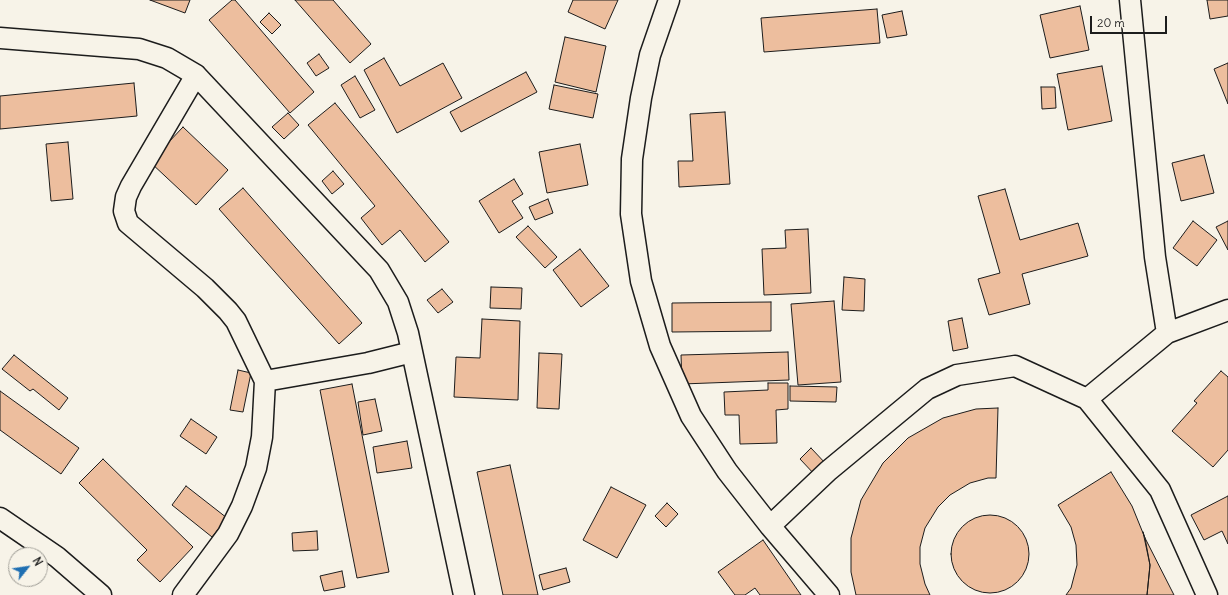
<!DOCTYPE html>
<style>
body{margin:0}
#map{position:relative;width:1228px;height:595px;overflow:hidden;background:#f7f3e8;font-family:Delius,sans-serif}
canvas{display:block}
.north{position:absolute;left:8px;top:547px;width:40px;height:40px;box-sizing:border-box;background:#f7f3e8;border:1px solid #9f9d96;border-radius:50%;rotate:60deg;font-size:11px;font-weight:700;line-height:16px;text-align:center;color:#1c1c1c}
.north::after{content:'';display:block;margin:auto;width:14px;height:18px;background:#1f6fb2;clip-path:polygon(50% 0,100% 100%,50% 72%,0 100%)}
.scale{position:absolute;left:1090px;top:16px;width:77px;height:18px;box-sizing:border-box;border:2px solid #1c1c1c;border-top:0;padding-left:5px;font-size:12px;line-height:14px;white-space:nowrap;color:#1c1c1c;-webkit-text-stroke:3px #f7f3e8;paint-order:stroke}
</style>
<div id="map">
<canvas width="1228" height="595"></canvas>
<div class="north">N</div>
<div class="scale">20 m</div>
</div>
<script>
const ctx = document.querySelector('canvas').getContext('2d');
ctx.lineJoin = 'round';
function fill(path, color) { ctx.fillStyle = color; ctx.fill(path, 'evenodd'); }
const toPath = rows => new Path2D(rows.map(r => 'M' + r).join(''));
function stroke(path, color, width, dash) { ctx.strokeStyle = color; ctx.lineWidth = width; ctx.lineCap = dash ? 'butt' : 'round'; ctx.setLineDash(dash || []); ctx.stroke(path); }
const building = toPath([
 [150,0,190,0,185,13,150,0],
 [232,0,235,0,314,92,290,113,209,20,232,0],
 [295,0,333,0,371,44,350,63,295,0],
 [573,0,618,0,605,29,568,12,573,0],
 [1207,0,1228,0,1228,16,1210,19,1207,0],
 [1080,6,1089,50,1050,58,1040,15,1080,6],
 [877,9,880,43,764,52,761,18,877,9],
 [902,11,907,35,887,38,882,15,902,11],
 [269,13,281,25,272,34,260,22,269,13],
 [565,37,606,46,596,92,555,82,565,37],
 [319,54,329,68,316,76,307,63,319,54],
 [384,58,400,86,443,63,462,98,397,133,364,70,384,58],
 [1228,63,1228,104,1214,69,1228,63],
 [1102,66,1112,121,1068,130,1057,74,1102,66],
 [526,72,537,92,461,132,450,112,526,72],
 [355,76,375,110,360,118,341,85,355,76],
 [134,83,137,116,0,129,0,96,134,83],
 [554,85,598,94,593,118,549,109,554,85],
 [1041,87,1055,87,1056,108,1042,109,1041,87],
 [335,103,449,242,425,262,400,230,382,245,361,218,375,206,308,125,335,103],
 [725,112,730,184,679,187,678,161,693,161,690,114,725,112],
 [288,113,299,125,284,139,272,127,288,113],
 [183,127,228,170,196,205,150,162,183,127],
 [68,142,73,199,51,201,46,144,68,142],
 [580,144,588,185,547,193,539,152,580,144],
 [1204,155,1214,193,1181,201,1172,163,1204,155],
 [333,171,344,184,332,194,322,181,333,171],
 [514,179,523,194,512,201,523,218,499,233,479,201,514,179],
 [243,188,362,323,339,344,219,209,243,188],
 [1005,189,1020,240,1078,223,1088,256,1022,274,1030,304,989,315,978,279,1000,273,978,196,1005,189],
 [548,199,553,213,535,220,529,207,548,199],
 [1193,221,1217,240,1197,266,1173,248,1193,221],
 [1228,221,1228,250,1216,227,1228,221],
 [528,226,557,257,545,268,516,237,528,226],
 [808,229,811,293,764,295,762,249,786,248,785,230,808,229],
 [580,249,609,286,581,307,553,270,580,249],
 [844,277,865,279,864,311,842,310,844,277],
 [491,287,522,288,521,309,490,308,491,287],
 [442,289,453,302,438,313,427,300,442,289],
 [834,301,841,382,798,385,791,304,834,301],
 [771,302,771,331,672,332,672,303,771,302],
 [962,318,968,348,953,351,948,321,962,318],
 [482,319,520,321,518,400,454,397,456,357,480,358,482,319],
 [788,352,789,380,682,384,681,355,788,352],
 [539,353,562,354,559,409,537,408,539,353],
 [14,355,68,398,59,410,33,389,30,391,2,369,14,355],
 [238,370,251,373,243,412,230,410,238,370],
 [1221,371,1228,377,1228,450,1213,467,1172,431,1197,403,1194,401,1221,371],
 [768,383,788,383,788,409,776,410,777,443,740,444,739,415,725,415,724,392,768,390,768,383],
 [352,384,389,572,357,578,320,390,352,384],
 [790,386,837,387,836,402,790,401,790,386],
 [0,391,79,448,61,474,0,430,0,391],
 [375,399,382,431,363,435,358,402,375,399],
 [998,408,996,478,988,478,970,483,950,495,938,507,925,528,920,547,920,564,925,584,930,595,856,595,851,572,851,538,861,500,883,463,908,438,943,418,976,409,998,408],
 [191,419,217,437,206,454,180,436,191,419],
 [407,441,412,468,377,473,373,447,407,441],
 [811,448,827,465,816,476,800,459,811,448],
 [103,459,193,547,160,582,137,560,147,550,79,483,103,459],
 [510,465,538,595,503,595,477,472,510,465],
 [1111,472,1132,506,1145,538,1150,565,1147,595,1066,595,1071,588,1077,565,1076,545,1071,527,1058,505,1111,472],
 [186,486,227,518,212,537,172,505,186,486],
 [611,487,646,505,617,558,583,540,611,487],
 [1228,496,1228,544,1222,531,1204,540,1191,515,1228,496],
 [667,503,678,514,666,527,655,516,667,503],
 '951 554a39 39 0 1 1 78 0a39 39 0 1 1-78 0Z',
 [317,531,318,550,293,551,292,533,317,531],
 [1143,532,1145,538,1174,595,1147,595,1150,565,1143,532],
 [763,540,801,595,760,595,755,588,745,595,735,595,718,572,763,540],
 [566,568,570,582,543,590,539,575,566,568],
 [342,571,345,587,324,591,320,576,342,571]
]);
fill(building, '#edbe9e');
stroke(building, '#1c1c1c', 1);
const street = toPath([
 [669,0,650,55,641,98,632,159,631,214,641,281,660,346,691,416,727,471,770,526,829,595],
 [1130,0,1155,257,1167,333],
 [0,38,139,49,167,58,196,75,379,270,398,302,408,333,464,595],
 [265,381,368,363,412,352],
 [1087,399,1167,333,1228,310],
 [0,518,57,557,101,595],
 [770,526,828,471,927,389,957,375,1015,366,1087,399,1160,490,1207,595],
 [183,595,228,534,242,506,256,468,262,437,265,381,236,321,228,311,205,288,128,223,124,211,126,197,131,186,196,75]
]);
stroke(street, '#1c1c1c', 23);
stroke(street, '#f7f3e8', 20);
</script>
